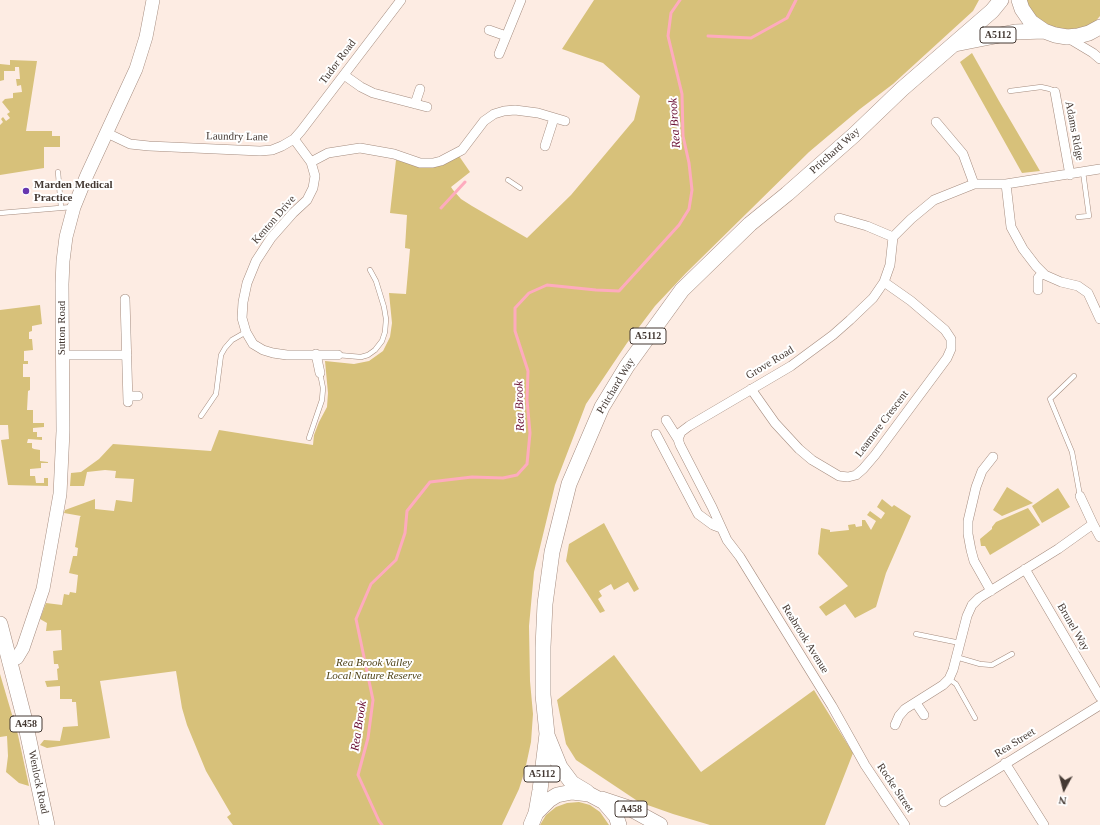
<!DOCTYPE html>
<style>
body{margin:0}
#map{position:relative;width:1100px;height:825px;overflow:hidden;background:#fdece3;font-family:"Times New Roman",serif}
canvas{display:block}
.north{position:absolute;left:1044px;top:769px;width:40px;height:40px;-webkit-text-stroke:3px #fff;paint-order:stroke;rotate:187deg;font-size:11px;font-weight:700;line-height:16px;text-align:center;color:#443933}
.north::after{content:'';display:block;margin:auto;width:14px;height:18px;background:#443933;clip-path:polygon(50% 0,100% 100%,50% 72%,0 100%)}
</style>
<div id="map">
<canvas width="1100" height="825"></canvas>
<div class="north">N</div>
</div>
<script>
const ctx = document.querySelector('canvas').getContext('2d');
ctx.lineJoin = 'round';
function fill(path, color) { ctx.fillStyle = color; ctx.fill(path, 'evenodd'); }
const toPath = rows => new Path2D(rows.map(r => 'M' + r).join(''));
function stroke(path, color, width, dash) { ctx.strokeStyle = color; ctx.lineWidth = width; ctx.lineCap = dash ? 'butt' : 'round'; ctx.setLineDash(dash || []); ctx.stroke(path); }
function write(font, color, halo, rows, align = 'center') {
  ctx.font = font + ' "Times New Roman",serif'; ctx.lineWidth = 4; ctx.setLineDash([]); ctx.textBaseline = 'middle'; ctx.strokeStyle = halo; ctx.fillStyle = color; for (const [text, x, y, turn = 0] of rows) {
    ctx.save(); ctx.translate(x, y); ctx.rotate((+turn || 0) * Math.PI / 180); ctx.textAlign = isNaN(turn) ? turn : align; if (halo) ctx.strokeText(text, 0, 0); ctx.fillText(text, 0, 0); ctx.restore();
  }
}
fill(toPath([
 [594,0,979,0,973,11,893,84,860,109,809,152,686,273,655,306,627,343,586,404,555,485,534,572,529,626,530,681,533,714,531,742,525,770,519,789,502,825,233,825,227,817,231,814,206,771,187,725,182,708,176,671,100,681,110,738,47,748,40,745,44,740,60,741,63,727,78,726,76,702,72,702,72,699,60,699,60,686,47,687,45,681,58,680,57,669,59,668,58,664,54,664,53,651,62,650,61,630,46,631,47,623,40,619,46,603,62,605,64,594,69,595,70,592,76,593,78,575,69,573,73,556,77,556,78,548,75,547,80,517,81,516,64,513,65,510,95,499,95,509,114,511,116,500,132,502,134,479,115,478,116,471,105,470,87,472,84,486,70,486,71,473,81,472,99,459,113,444,211,451,219,430,313,445,314,435,319,422,327,407,328,393,325,361,354,364,369,361,383,351,390,337,392,323,389,293,406,294,410,249,405,248,407,215,390,213,396,160,415,165,459,156,470,172,451,187,453,190,461,199,472,206,527,238,571,195,634,120,640,96,603,63,562,49],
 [1025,0,1100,0,1100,16,1094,23,1081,30,1066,32,1040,23],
 [972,53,999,101,1040,171,1022,173,960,62],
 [10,60,37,61,26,131,52,131,52,136,60,136,60,147,44,147,44,168,0,175,0,125,3,122,1,119,3,117,6,121,10,118,7,114,10,112,2,102,5,99,13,98,13,93,22,92,21,85,17,86,16,79,20,79,19,67,15,67,15,71,4,71,4,80,0,81,0,64,10,65],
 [40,305,42,324,32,326,32,331,29,332,29,339,32,339,33,350,24,351,24,361,28,361,28,364,23,364,23,377,30,377,30,390,28,391,27,410,33,410,33,423,44,423,44,427,33,428,33,432,37,432,37,437,42,437,42,440,28,439,27,443,32,443,32,448,34,449,40,450,40,461,48,462,48,463,41,463,41,468,30,469,30,476,35,476,36,483,44,483,44,478,48,478,48,486,8,485,1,440,9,439,8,425,0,425,0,310],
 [1007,487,1033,503,1002,516,993,510],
 [1058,488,1070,507,1042,523,1032,506],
 [882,499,892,507,894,505,911,516,886,573,876,607,855,618,845,604,826,616,819,607,848,586,818,554,821,528,830,530,830,532,849,530,848,525,855,524,856,527,862,526,862,520,865,520,871,530,876,521,867,515,870,511,881,519,885,513,877,507],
 [1028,508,1040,525,990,555,985,546,981,546,980,539,992,529,992,527,996,522],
 [604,523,639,589,634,592,628,582,614,590,611,584,599,591,602,596,598,599,605,611,600,613,566,561,569,544],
 [614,655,701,772,814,690,853,753,825,825,710,825,673,814,639,802,576,760,566,744,557,700],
 [0,674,18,735,29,786,19,783,6,772,8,756,7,736,0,737],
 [579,802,590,805,600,812,609,825,540,825,546,815,556,807,567,803]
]), '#d7c17a');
stroke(toPath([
 [708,36,751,38,787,18,796,0],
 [441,208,465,182],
 [382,825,379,821,358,775,368,738,373,700,356,619,371,584,396,560,405,533,407,511,430,482,472,477,503,478,517,475,527,464,530,433,527,400,528,371,515,331,515,308,529,293,547,285,596,290,619,291,679,225,689,209,692,190,689,163,683,136,682,94,668,36,671,13,680,0]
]), '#feabbe', 3);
const lane = toPath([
 [1010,91,1041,87,1050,89,1055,92],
 [58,172,61,208],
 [508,180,520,188],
 [0,213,72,207],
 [1078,217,1089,216,1083,172],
 [338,355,361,357,368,355,375,350,382,341,385,332,386,319,384,307,376,281,370,270],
 [1074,376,1050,399,1072,452,1080,496],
 [201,416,216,394,221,355,225,348,232,340,246,332],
 [309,438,322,400,323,388,320,373],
 [916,634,960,643],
 [956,657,980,664,992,665,1012,654],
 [949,679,956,684,975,718]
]);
const street = toPath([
 [489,30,506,36],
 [1068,38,1093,53,1100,59],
 [499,54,521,0],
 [344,75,361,87,373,93,427,107],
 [1055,92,1070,175],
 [415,104,420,89],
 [936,122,963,154,974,184],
 [107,133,130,144,149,146,260,151,272,150,282,146,294,139,301,131,401,0],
 [294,139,311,162,315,176,313,188,307,200,293,213,271,238,256,261,247,283,243,302,242,318,246,332,253,344,263,350,273,353,287,355,338,355],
 [545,146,554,118],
 [311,162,328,153,360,148,394,154,420,163,433,163,441,161,462,150,484,121,494,114,504,111,515,110,538,113,565,121],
 [1006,184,1011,227,1023,249,1036,266,1045,275,1061,282,1078,286,1088,293,1100,319],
 [839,218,867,226,893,237],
 [1038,290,1038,278,1042,273],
 [125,299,128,402],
 [316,354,320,373],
 [62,355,127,355],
 [751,389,775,423,799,449,812,460,839,476,848,477,856,475,863,469,875,455,947,358,951,349,951,339,945,330,911,301,884,282],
 [128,396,138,396],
 [666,420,678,439,680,445,712,507,727,540,740,557,832,706,865,765,905,825],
 [656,434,698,514,713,525,721,528],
 [678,439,681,432,689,426,791,366,833,335,850,320,873,298,884,282,890,265,893,237,911,219,934,200,974,184,1006,184,1100,169],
 [1080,496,1093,524],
 [1025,569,1100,697],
 [991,591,974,561,971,550,968,534,968,521,976,487,982,471,993,457],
 [916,703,924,715],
 [895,725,899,716,905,709,943,685,949,679,953,670,967,616,972,605,979,598,1058,549,1093,524,1100,537],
 [1005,763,1044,825],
 [944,802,1100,705]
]);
const secondary = toPath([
 [9,661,17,658,23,648,43,589,60,494,63,431,62,284,63,261,66,237,74,207,87,175,136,69,146,37,153,0]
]);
const primary = toPath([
 [1019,0,1022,9,1031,22,1044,31,1055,35,1067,37,1078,36,1089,33,1100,27],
 [955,44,1015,32,1044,31],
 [0,624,24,717,47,825],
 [547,735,560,767,572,783,587,792],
 [602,799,629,808,660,825],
 [536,813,540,790,547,734,543,695,543,647,545,604,552,552,569,484,602,407,627,366,682,290,750,224,787,194,854,135,902,89,992,11,1001,0],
 [531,825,536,813,549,800,557,795,572,792,589,794,604,802,616,816,619,825]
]);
stroke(lane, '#a58c7f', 5.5);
stroke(street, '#a58c7f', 10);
stroke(secondary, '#a58c7f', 14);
stroke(primary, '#a58c7f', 16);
stroke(lane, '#fff', 4.5);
stroke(street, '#fff', 9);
stroke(secondary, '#fff', 13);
stroke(primary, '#fff', 15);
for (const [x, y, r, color] of [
 [26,191,4,"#6737af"]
]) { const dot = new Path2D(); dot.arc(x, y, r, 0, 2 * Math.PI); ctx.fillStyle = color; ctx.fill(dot); stroke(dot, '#fff', 1.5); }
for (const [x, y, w] of [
 [998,35,36],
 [648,336,36],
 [26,724,32],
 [542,774,36],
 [631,809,32]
]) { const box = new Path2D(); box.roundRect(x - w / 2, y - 8, w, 16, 3); ctx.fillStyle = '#fff'; ctx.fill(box); stroke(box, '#443933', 1); }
write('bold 10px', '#443933', null, [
 ["A5112",998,35],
 ["A5112",648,336],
 ["A458",26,724],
 ["A5112",542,774],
 ["A458",631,809]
]);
write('11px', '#443933', '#fff', [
 ["Tudor Road",338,62,-53],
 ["Adams Ridge",1074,131,79],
 ["Laundry Lane",237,137,1],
 ["Pritchard Way",835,151,-42],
 ["Kenton Drive",274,220,-49],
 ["Sutton Road",62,328,-90],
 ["Grove Road",770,363,-31],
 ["Pritchard Way",616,386,-59],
 ["Leamore Crescent",882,424,-53],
 ["Brunel Way",1073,627,60],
 ["Reabrook Avenue",805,639,58],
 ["Rea Street",1015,743,-32],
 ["Wenlock Road",38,782,78],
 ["Rocke Street",895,788,56]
]);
write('bold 11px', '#443933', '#fff', [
 ["Marden Medical",34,185],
 ["Practice",34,198]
], 'left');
write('italic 11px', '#51451a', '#fff', [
 ["Rea Brook Valley",374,663],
 ["Local Nature Reserve",374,676]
]);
write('italic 12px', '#680d31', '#fff', [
 ["Rea Brook",675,123,-94],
 ["Rea Brook",520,406,-92],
 ["Rea Brook",359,726,-81]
]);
</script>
